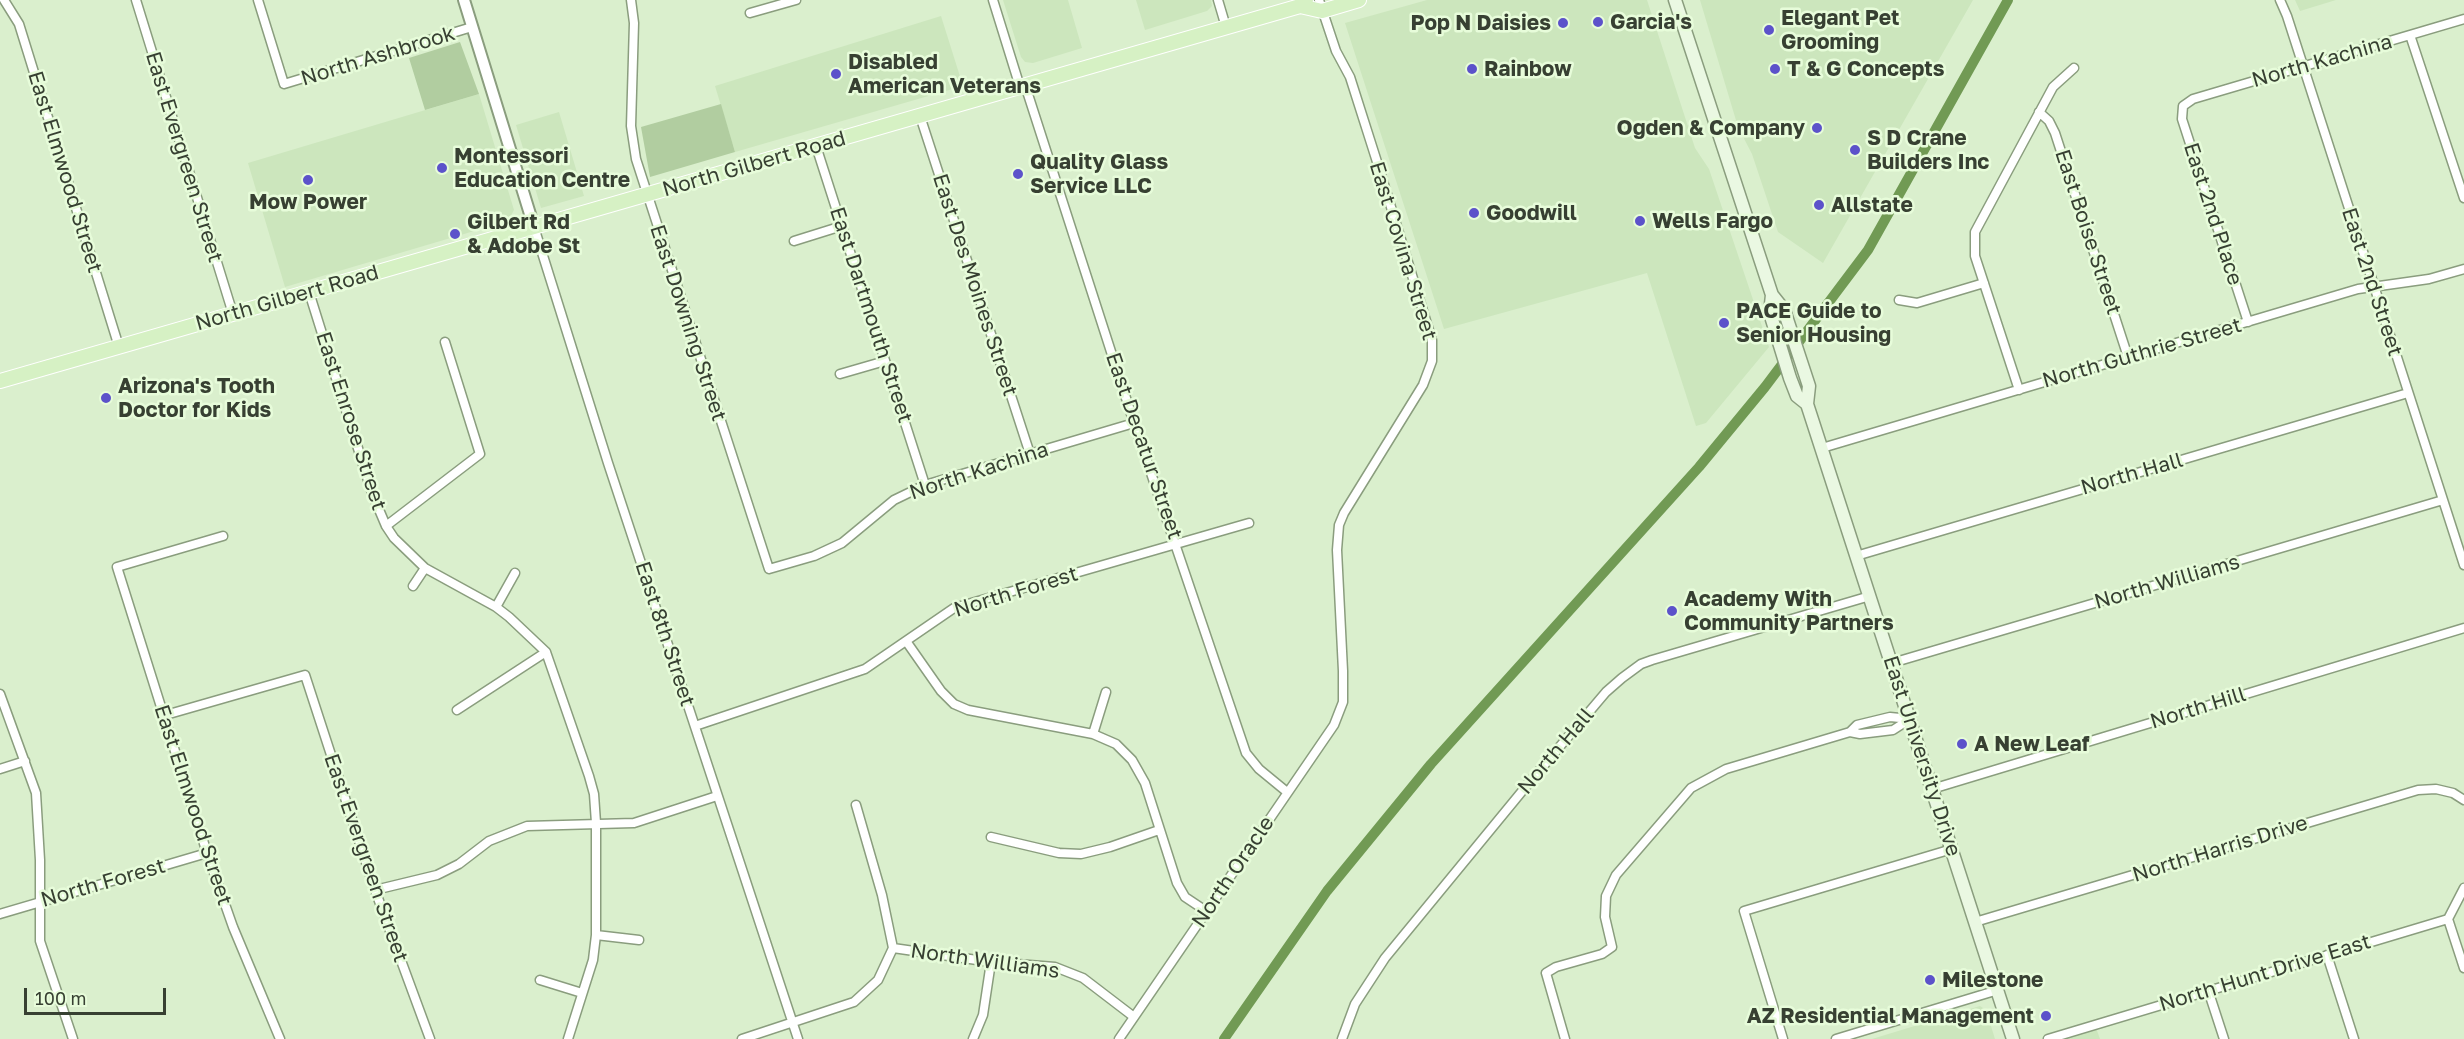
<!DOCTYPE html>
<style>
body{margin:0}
#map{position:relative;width:2464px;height:1039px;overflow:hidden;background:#daefcd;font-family:"Golos Text",sans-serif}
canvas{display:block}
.scale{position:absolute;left:24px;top:988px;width:142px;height:27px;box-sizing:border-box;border:3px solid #374032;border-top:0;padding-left:8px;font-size:18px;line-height:21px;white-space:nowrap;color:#374032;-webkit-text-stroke:4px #e7fcda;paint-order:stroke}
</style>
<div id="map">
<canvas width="2464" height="1039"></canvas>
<div class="scale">100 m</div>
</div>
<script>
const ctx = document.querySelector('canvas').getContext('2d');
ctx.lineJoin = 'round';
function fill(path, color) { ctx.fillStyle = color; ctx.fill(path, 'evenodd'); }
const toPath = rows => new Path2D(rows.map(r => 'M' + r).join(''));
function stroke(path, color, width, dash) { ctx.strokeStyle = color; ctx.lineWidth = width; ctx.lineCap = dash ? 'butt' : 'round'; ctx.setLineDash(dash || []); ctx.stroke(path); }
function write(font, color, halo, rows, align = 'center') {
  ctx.font = font + ' "Golos Text",sans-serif'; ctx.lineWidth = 5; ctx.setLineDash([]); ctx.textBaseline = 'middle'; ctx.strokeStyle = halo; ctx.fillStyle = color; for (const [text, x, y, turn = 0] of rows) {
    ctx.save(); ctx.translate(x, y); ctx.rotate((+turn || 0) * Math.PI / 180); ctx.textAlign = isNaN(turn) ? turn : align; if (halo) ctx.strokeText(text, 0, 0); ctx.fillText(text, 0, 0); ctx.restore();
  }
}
fill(toPath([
 [1003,0,1068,0,1082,48,1033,63,1025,62,1021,57],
 [1136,0,1211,0,1212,6,1207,11,1145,30],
 [1427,0,1647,0,1695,148,1709,169,1769,347,1706,423,1696,426,1647,273,1444,329,1345,23],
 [1700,0,1973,0,1823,263,1778,232,1752,154,1738,127],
 [2295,0,2336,0,2300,11],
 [941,16,963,86,735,152,715,86],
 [479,94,514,210,508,221,285,287,248,163],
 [559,112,584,196,541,208,516,125],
 [1980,1006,1986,1010,1995,1039,1872,1039],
 [2095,1025,2100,1039,2048,1039]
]), '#cce6bd');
fill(toPath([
 [460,42,479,94,425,110,409,58],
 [721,104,735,152,650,177,641,127]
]), '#b1cda0');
stroke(toPath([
 [1224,1039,1327,891,1431,764,1699,467,1765,387,1868,250,2008,0]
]), '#719a54', 10);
const minor = toPath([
 [4,0,19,24,119,347],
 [136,0,233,314],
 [258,0,284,84,472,27],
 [631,0,634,23,631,126,636,159,769,569,814,556,842,543,894,500,925,485,1134,423],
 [993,0,1020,87],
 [1218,0,1226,27],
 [2280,0,2287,16,2464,565],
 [750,13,796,0],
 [2410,35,2464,198],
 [1025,85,1134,423,1246,753,1259,769,1287,792],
 [2039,112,2049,121,2055,133,2128,357],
 [920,116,1030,454],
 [816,146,925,485],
 [534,227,608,463,798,1039],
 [794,241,842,226],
 [309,292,372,493,386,526,394,538,425,568,496,607,509,617,546,652,589,776,594,794,596,823,596,935,593,960,568,1039],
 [1899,300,1917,303,1984,283],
 [2248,322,2182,119,2183,106,2193,99,2464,19],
 [840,374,885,361],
 [2019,390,1975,256,1975,232,2053,87,2074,68],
 [1822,448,2358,289,2429,279,2464,269],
 [386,526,480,454,445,342],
 [223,536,117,567,207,853,233,927,280,1039],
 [1856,556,2408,393],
 [413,586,425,568],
 [496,607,515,573],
 [906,641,941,691,954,704,968,710,1093,734,1116,744,1132,760,1145,783,1177,883,1185,897,1206,911],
 [1892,663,2443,500],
 [0,694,36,793,40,860,40,941,73,1039],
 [457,710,546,652],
 [162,716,305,675,375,890,430,1039],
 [695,726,865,669,954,608,1249,523],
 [1850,732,1860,734,1893,730,1910,719],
 [1093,734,1106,692],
 [0,769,25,761],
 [1932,789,2464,628],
 [991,837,1059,853,1081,854,1110,847,1159,830],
 [375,890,437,875,459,864,489,841,527,826,634,823,717,796],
 [0,914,207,853],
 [2448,919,2464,968],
 [1975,922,2418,790,2436,789,2453,793,2464,800],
 [596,935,639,940],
 [893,948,991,962,1055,967,1083,978,1134,1017],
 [2327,955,2354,1039],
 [540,980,582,993],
 [2208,990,2224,1039],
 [742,1039,854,1002,878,980,893,948,882,895,856,805],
 [973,1039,983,1015,991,962],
 [1119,1039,1334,725,1343,702,1343,671,1337,550,1339,525,1344,513,1423,385,1432,361,1432,340,1378,165,1350,77,1336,51,1319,0],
 [1342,1039,1355,1004,1385,958,1528,784,1606,692,1622,678,1641,664,1652,660,1870,596],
 [1565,1039,1546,973,1556,967,1602,954,1612,947,1605,917,1606,896,1616,875,1691,788,1726,769,1850,732,1857,725,1890,717,1910,719],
 [1783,1039,1744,911,1952,849],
 [1836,1039,1998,990],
 [2048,1039,2448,919,2464,888]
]);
const tertiary = toPath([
 [464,0,534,227]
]);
const secondary = toPath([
 [1675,0,1772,295,1784,310,1809,386,1807,404,2013,1039],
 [1772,295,1770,313,1790,378,1797,396,1807,404]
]);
const primary = toPath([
 [1300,6,1322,11,1359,0],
 [0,381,1300,6,1306,0]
]);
stroke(minor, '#8a9d7e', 11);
stroke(tertiary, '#8a9d7e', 14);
stroke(secondary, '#8a9d7e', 15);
stroke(primary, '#fff', 16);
stroke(minor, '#fff', 8);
stroke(tertiary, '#fff', 10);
stroke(secondary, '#eaf8e2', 12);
stroke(primary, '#d6f1c4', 14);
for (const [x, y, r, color] of [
 [1598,22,6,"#5c52ca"],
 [1563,23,6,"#5c52ca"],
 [1769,30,6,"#5c52ca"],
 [1472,69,6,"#5c52ca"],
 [1775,69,6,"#5c52ca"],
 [836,74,6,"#5c52ca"],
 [1817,128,6,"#5c52ca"],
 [1855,150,6,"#5c52ca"],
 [442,168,6,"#5c52ca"],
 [1018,174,6,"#5c52ca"],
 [308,180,6,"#5c52ca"],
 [1819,205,6,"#5c52ca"],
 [1474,213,6,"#5c52ca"],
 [1640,221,6,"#5c52ca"],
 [455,234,6,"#5c52ca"],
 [1724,323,6,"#5c52ca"],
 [106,398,6,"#5c52ca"],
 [1672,611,6,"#5c52ca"],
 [1962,744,6,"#5c52ca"],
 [1930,980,6,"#5c52ca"],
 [2046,1016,6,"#5c52ca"]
]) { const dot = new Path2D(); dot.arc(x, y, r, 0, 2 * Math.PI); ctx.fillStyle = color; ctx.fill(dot); stroke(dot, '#e7fcda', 2); }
write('bold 21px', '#374032', '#e7fcda', [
 ["Elegant Pet",1781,18],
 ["Grooming",1781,42],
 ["Garcia's",1610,22],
 ["Pop N Daisies",1551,23,"right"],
 ["Disabled",848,62],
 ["American Veterans",848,86],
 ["Rainbow",1484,69],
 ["T & G Concepts",1787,69],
 ["Ogden & Company",1805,128,"right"],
 ["S D Crane",1867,138],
 ["Builders Inc",1867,162],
 ["Montessori",454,156],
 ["Education Centre",454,180],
 ["Quality Glass",1030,162],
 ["Service LLC",1030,186],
 ["Mow Power",308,202,"center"],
 ["Allstate",1831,205],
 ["Goodwill",1486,213],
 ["Wells Fargo",1652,221],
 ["Gilbert Rd",467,222],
 ["& Adobe St",467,246],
 ["PACE Guide to",1736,311],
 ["Senior Housing",1736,335],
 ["Arizona's Tooth",118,386],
 ["Doctor for Kids",118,410],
 ["Academy With",1684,599],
 ["Community Partners",1684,623],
 ["A New Leaf",1974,744],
 ["Milestone",1942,980],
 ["AZ Residential Management",2034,1016,"right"]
], 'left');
write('21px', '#374032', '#e7fcda', [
 ["North Ashbrook",378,56,-17],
 ["North Kachina",2322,61,-16],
 ["East Evergreen Street",184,157,73],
 ["North Gilbert Road",754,164,-16],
 ["East Elmwood Street",65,172,73],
 ["East 2nd Place",2213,214,72],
 ["East Boise Street",2088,232,72],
 ["East Covina Street",1403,251,73],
 ["East 2nd Street",2372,282,72],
 ["East Des Moines Street",975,285,72],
 ["North Gilbert Road",287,298,-16],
 ["East Dartmouth Street",871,315,72],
 ["East Downing Street",688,323,72],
 ["North Guthrie Street",2142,353,-16],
 ["East Enrose Street",351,421,72],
 ["East Decatur Street",1144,446,71],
 ["North Kachina",979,471,-18],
 ["North Hall",2132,474,-16],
 ["North Williams",2167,582,-16],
 ["North Forest",1016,592,-17],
 ["East 8th Street",665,634,72],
 ["North Hill",2198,708,-17],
 ["North Hall",1556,751,-50],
 ["East University Drive",1922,756,72],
 ["East Elmwood Street",193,805,72],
 ["North Harris Drive",2220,849,-17],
 ["East Evergreen Street",366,858,71],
 ["North Oracle",1233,872,-56],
 ["North Forest",103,883,-16],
 ["North Williams",985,961,8],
 ["North Hunt Drive East",2265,973,-17]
]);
</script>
